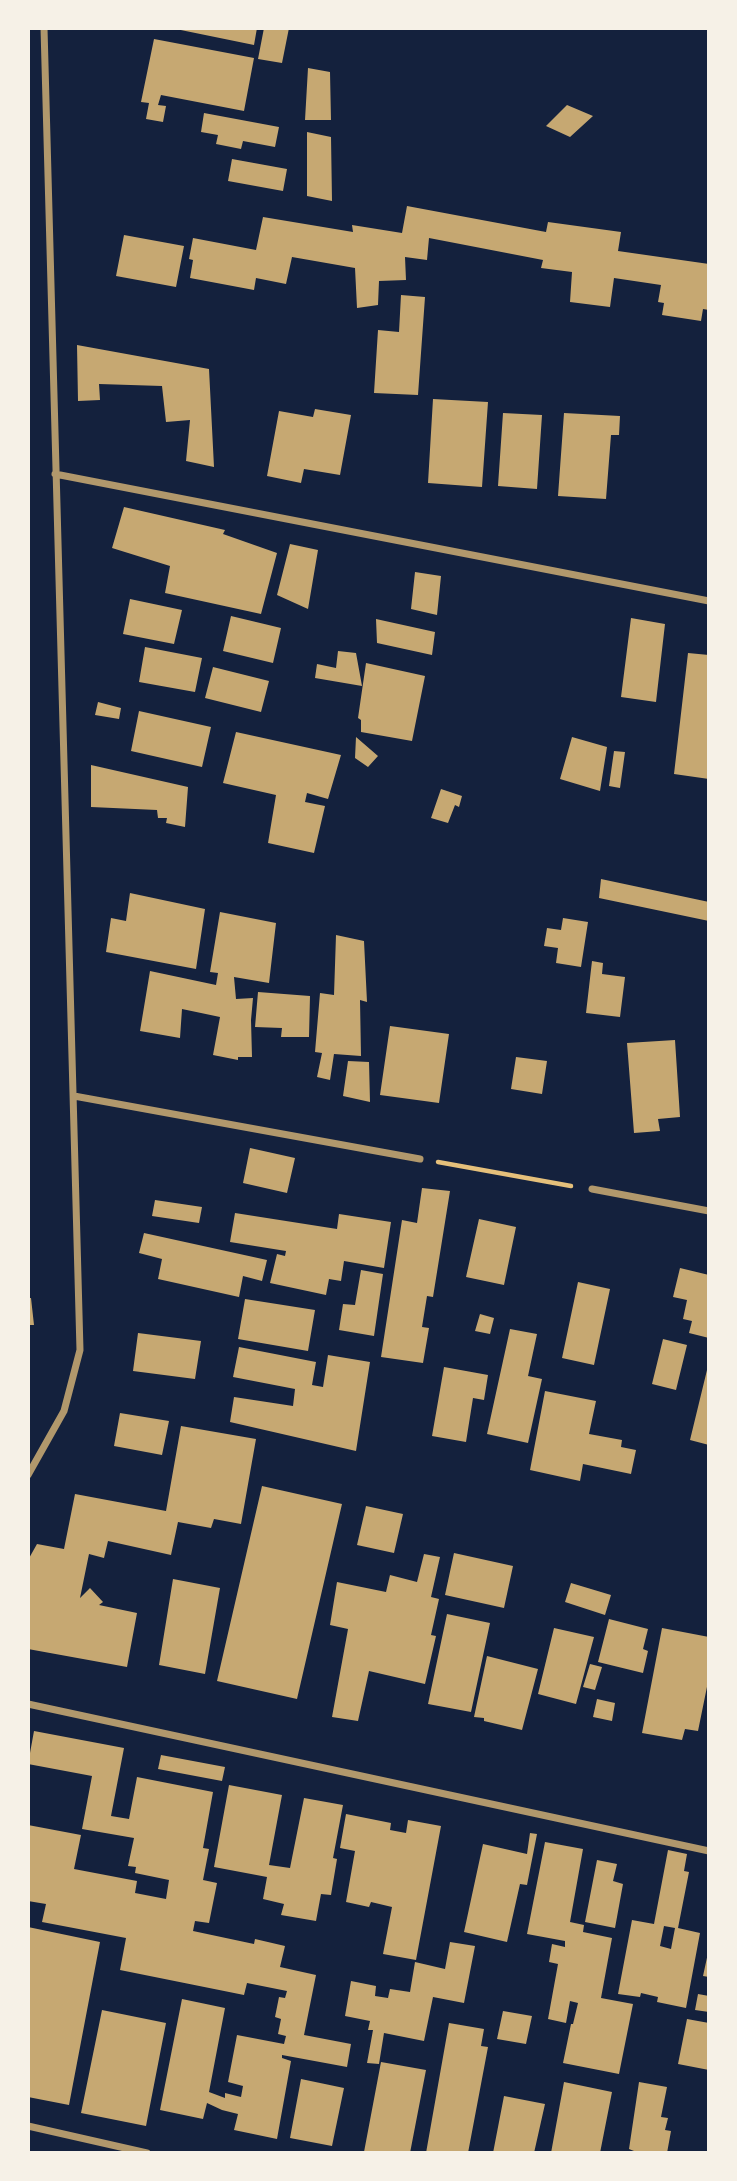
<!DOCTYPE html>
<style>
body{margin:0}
#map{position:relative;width:737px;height:2181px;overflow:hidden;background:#14213d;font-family:"DejaVu Sans",sans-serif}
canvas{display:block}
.frame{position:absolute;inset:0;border:30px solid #f6f1e7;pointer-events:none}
</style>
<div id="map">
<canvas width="737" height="2181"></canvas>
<div class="frame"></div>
</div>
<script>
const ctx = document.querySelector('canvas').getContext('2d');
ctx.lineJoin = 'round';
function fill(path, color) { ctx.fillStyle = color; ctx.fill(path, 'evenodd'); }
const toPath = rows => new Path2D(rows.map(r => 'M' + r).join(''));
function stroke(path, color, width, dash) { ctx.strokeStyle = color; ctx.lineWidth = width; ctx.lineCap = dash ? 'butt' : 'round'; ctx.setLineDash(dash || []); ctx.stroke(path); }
fill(toPath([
 [171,28,257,28,254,45],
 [264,28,289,28,282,63,258,59],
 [154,39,254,58,244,111,161,95,158,105,166,106,163,122,146,119,149,103,141,102],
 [308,68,330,72,331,120,305,120],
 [567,105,593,116,570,137,546,126],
 [204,113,279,127,275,147,243,141,241,149,216,144,218,135,201,132],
 [307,132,331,137,332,201,307,196],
 [232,159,287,169,283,191,228,181],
 [407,206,546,232,548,222,621,232,618,251,709,264,709,310,703,309,701,321,662,315,664,303,658,302,661,285,614,278,610,307,570,302,572,272,541,268,543,260,429,238,427,260,405,257,406,280,379,281,378,305,357,308,355,268,292,257,286,284,256,278,254,290,190,278,193,260,189,259,193,238,256,250,263,217,353,232,352,225,402,233],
 [124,235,184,246,176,287,116,276],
 [401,295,425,297,418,395,374,393,378,330,399,332],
 [77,345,209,369,214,467,186,461,190,420,166,422,162,386,99,384,100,400,78,401],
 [433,399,488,402,482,487,428,483],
 [315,409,351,415,340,475,304,469,301,483,267,476,279,411,313,417],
 [503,413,542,415,537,489,498,486],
 [564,413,620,416,619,435,611,435,606,499,558,496],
 [124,507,225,530,223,534,277,553,261,614,165,593,170,566,112,548],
 [290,544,318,550,308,609,277,595],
 [415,572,441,576,437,615,411,609],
 [130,599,182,610,174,644,123,634],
 [231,616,281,628,273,663,223,651],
 [631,618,665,624,656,702,621,697],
 [376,619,435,632,432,655,377,643],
 [145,647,202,658,195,692,139,682],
 [338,651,356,653,362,686,315,678,317,664,336,668],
 [688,653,709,655,709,779,674,774],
 [366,663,425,676,412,741,361,732,361,720,358,718],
 [213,667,269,681,261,712,205,698],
 [98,702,121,708,119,719,95,715],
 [139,711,211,727,202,767,131,751],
 [236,732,341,755,328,799,307,793,305,802,325,806,314,853,268,843,276,795,223,783],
 [356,737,378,756,368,767,355,758],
 [572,737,607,747,600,791,560,779],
 [614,751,625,752,620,788,609,786],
 [91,765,188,787,185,827,166,823,167,818,158,818,157,810,91,807],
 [441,789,462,796,459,807,455,805,448,823,431,818],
 [601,879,709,902,709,921,599,898],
 [130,893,205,909,196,969,106,952,111,918,126,921],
 [220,912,276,923,269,983,234,977,236,999,253,998,251,1020,252,1057,238,1057,238,1060,213,1055,220,1017,182,1009,180,1038,140,1031,150,971,216,985,218,973,210,972],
 [563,918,588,922,581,967,556,963,558,948,544,946,547,928,561,930],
 [336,935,364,941,367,1002,360,1000,361,1056,334,1054,330,1080,317,1077,322,1053,315,1052,320,993,334,995],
 [592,961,603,963,602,974,625,977,620,1017,586,1013],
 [258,992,310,996,309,1037,281,1037,282,1028,255,1027],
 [390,1026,449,1034,439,1103,380,1095],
 [675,1040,680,1117,658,1119,660,1131,634,1133,627,1043],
 [516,1057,547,1061,542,1094,511,1089],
 [348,1061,369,1062,370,1102,343,1096],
 [250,1148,295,1158,287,1193,243,1183],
 [422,1188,450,1191,433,1297,427,1296,422,1327,429,1328,423,1363,381,1357,402,1220,417,1223],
 [155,1200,202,1207,199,1223,152,1216],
 [235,1213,337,1229,339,1214,391,1222,384,1268,344,1261,341,1281,329,1279,326,1295,270,1283,277,1254,285,1256,286,1251,230,1242],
 [479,1219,516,1227,504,1285,466,1277],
 [144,1233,267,1260,262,1281,243,1276,239,1297,158,1279,162,1259,139,1253],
 [680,1268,709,1275,709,1338,689,1333,692,1321,683,1319,687,1300,673,1297],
 [361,1270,383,1274,374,1336,339,1330,343,1304,355,1305],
 [578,1282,610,1289,594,1365,562,1358],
 [28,1298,31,1298,34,1325,28,1325],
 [245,1299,315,1310,308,1351,238,1339],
 [480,1314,494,1318,490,1334,475,1331],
 [510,1329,537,1334,528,1376,542,1379,528,1443,487,1434],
 [138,1333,201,1341,195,1379,133,1371],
 [663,1339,687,1345,676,1390,652,1384],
 [239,1347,316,1362,312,1385,323,1387,328,1355,370,1362,356,1451,230,1422,234,1397,293,1406,295,1389,233,1377],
 [444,1367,488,1375,484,1400,473,1398,466,1442,432,1436],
 [707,1370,709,1371,709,1445,690,1440],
 [545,1391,596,1401,589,1434,622,1440,621,1447,636,1450,631,1474,583,1464,580,1481,530,1470],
 [120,1413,169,1421,162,1455,114,1446],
 [181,1426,256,1439,241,1524,214,1519,211,1528,178,1522,171,1555,108,1541,104,1558,89,1554,80,1598,90,1588,103,1602,99,1605,137,1613,127,1667,28,1649,28,1560,37,1544,64,1549,75,1494,166,1511],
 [262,1486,342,1504,297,1699,217,1681],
 [366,1506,403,1514,394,1553,357,1545],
 [454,1553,513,1566,504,1608,445,1595],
 [424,1554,440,1557,431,1597,439,1599,431,1635,436,1636,425,1684,369,1671,358,1721,332,1717,348,1629,330,1625,337,1582,386,1592,390,1575,417,1582],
 [173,1579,220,1588,205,1674,159,1665],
 [571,1583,611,1595,605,1615,565,1602],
 [447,1614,490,1623,471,1712,428,1704],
 [609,1619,648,1629,643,1649,648,1651,643,1673,598,1662],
 [554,1628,594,1637,576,1704,538,1694],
 [662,1628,709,1637,709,1677,698,1731,685,1729,682,1740,642,1733],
 [487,1656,538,1669,522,1730,484,1721,484,1718,474,1717],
 [590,1664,602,1667,595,1690,583,1687],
 [597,1699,615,1703,612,1721,593,1717],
 [34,1731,124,1748,111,1816,129,1819,137,1777,213,1792,203,1848,209,1849,203,1880,217,1883,209,1923,195,1921,193,1931,254,1944,255,1939,285,1946,280,1967,316,1975,304,2035,351,2044,347,2067,282,2055,282,2058,291,2061,277,2139,234,2130,238,2114,222,2110,207,2103,203,2119,160,2110,182,1999,225,2008,209,2092,225,2098,225,2093,241,2097,243,2086,228,2082,237,2035,284,2044,286,2036,278,2034,281,2019,275,2017,279,1997,285,1998,287,1991,247,1983,244,1995,120,1970,126,1938,42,1922,46,1904,28,1901,28,1825,81,1835,74,1869,137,1881,135,1893,166,1899,169,1880,135,1873,136,1867,128,1866,134,1838,82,1829,92,1776,28,1764],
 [161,1755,225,1767,222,1781,158,1769],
 [229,1785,282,1795,269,1865,290,1868,304,1798,343,1805,333,1858,337,1859,331,1895,321,1894,316,1921,281,1915,284,1904,263,1899,267,1877,214,1867],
 [346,1814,391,1823,390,1830,406,1833,408,1820,441,1826,416,1960,383,1954,392,1907,371,1902,369,1907,346,1902,355,1851,340,1848],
 [530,1833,537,1834,527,1885,520,1884,507,1942,464,1932,483,1844,527,1854],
 [545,1842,583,1849,570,1922,584,1925,583,1932,612,1938,601,1998,633,2004,619,2074,563,2063,571,2024,573,2024,578,2003,570,2001,566,2023,548,2019,558,1964,549,1962,552,1944,565,1947,565,1941,527,1934],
 [668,1850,687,1854,684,1871,689,1872,678,1928,700,1933,686,2008,657,2002,658,1997,641,1993,640,1997,618,1994,632,1920,654,1924],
 [664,1926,675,1928,671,1949,660,1946],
 [597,1860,617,1864,613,1881,623,1884,615,1928,585,1922],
 [28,1927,100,1942,69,2105,28,2097],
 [450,1942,475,1946,464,2003,433,1997,424,2041,384,2033,379,2064,367,2063,373,2030,368,2030,370,2021,345,2016,351,1981,376,1986,375,1996,388,1998,390,1989,410,1992,415,1962,445,1969],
 [708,1953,709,1953,709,1977,703,1976],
 [698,1994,709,1996,709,2012,695,2010],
 [102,2010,166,2023,146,2126,81,2113],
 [503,2011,532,2016,526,2044,497,2039],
 [687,2019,709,2023,709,2070,678,2064],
 [449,2023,484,2029,481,2046,488,2047,468,2153,426,2153],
 [381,2062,426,2070,410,2153,364,2152],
 [301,2079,344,2088,332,2146,290,2138],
 [564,2082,612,2092,600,2153,551,2153],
 [639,2082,667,2087,661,2117,668,2118,665,2130,671,2131,667,2153,639,2153,629,2149],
 [504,2096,545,2104,534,2153,493,2153]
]), '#c6a872');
stroke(toPath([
 [438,1162,571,1186]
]), '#e5c07b', 4.5);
stroke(toPath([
 [55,474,709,601],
 [74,1096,420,1159],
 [592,1189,709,1211],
 [28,1475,64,1411,80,1350,44,28],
 [28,1704,709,1851],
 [28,2126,147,2153]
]), '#b1986c', 7);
</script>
